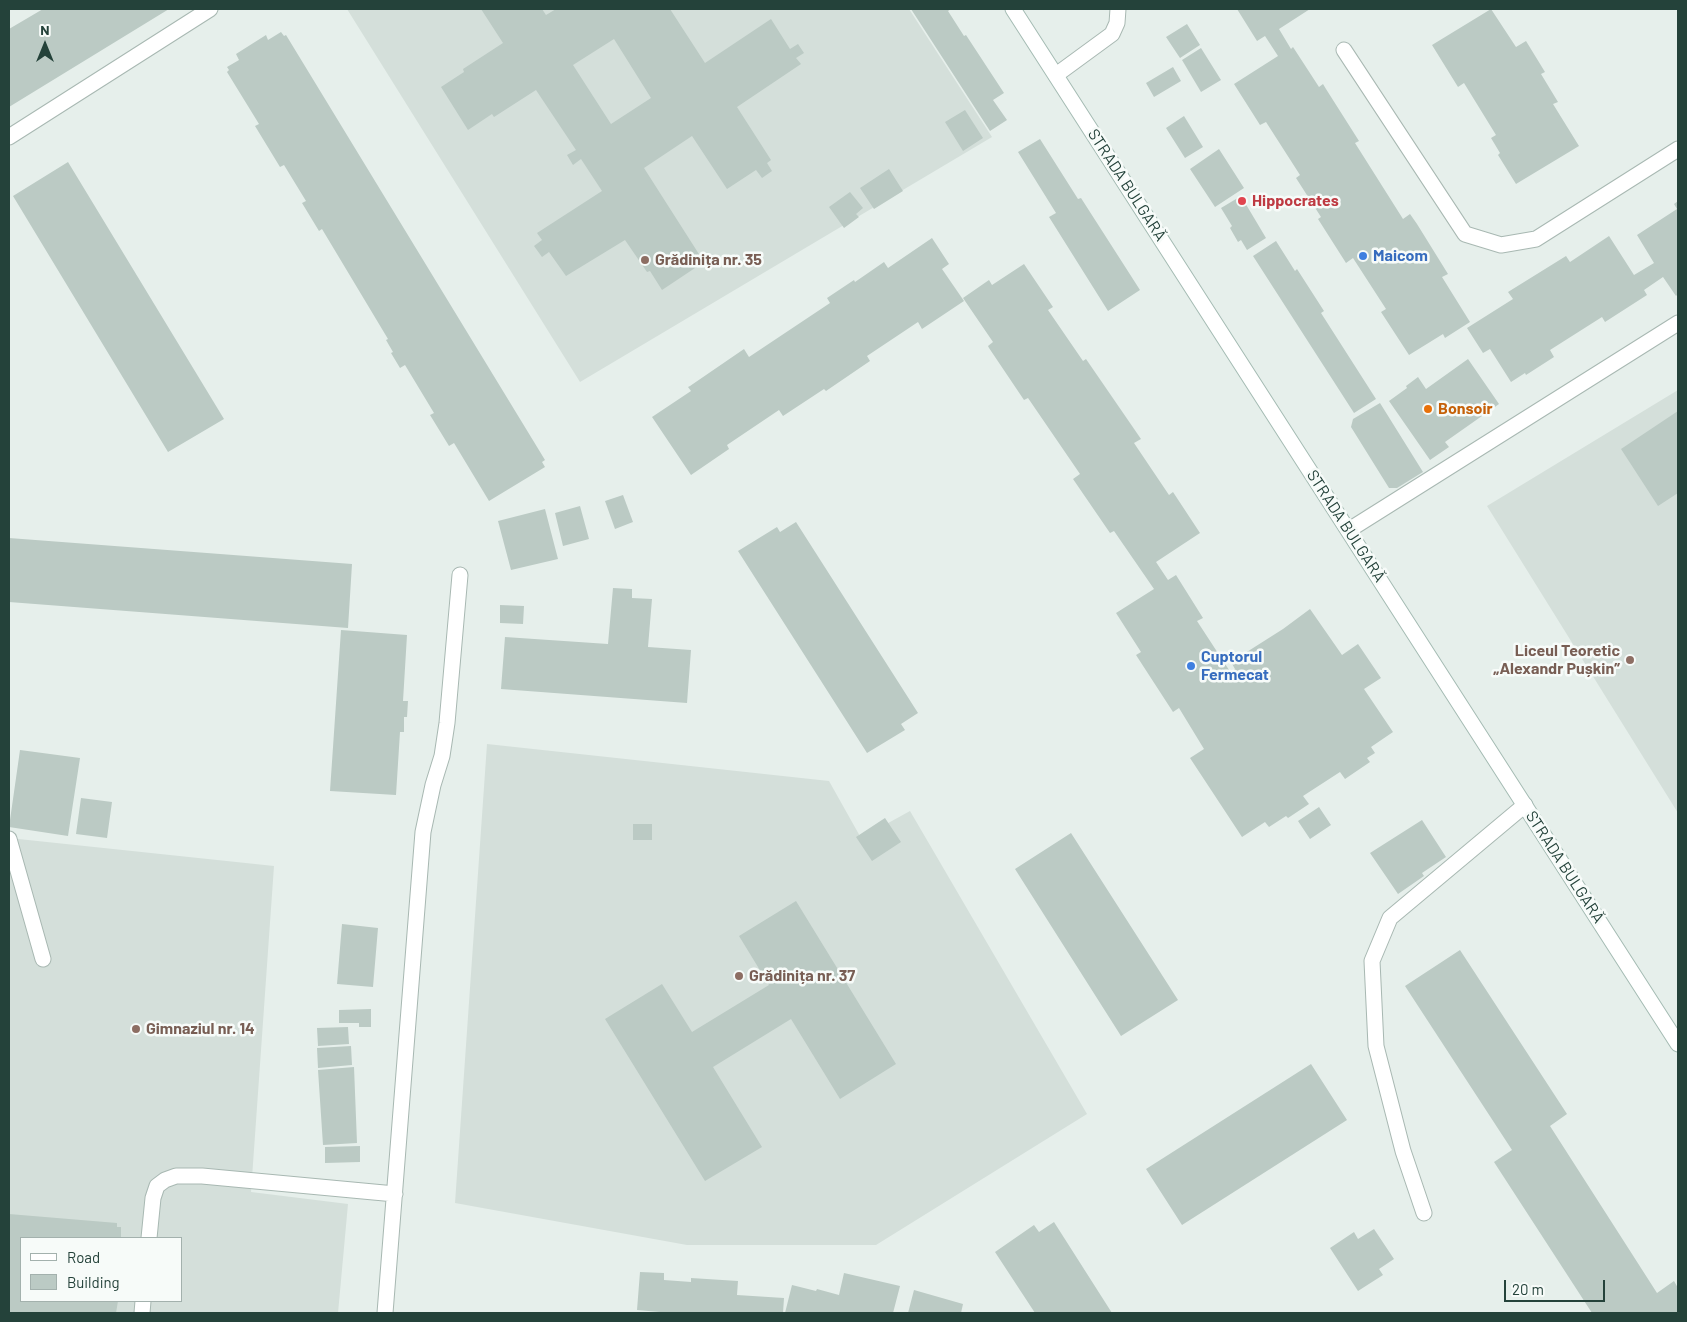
<!DOCTYPE html>
<meta charset="utf-8">
<style>
body{margin:0}
#map{position:relative;width:1687px;height:1322px;overflow:hidden;background:#e6efeb;font-family:Barlow,sans-serif}
canvas{display:block}
.frame{position:absolute;inset:0;border:10px solid #24423a;pointer-events:none}
.legend{position:absolute;left:20px;top:1237px;width:162px;height:65px;box-sizing:border-box;background:#f7fbf9;border:1px solid #a3b1ad;margin:0;padding:6px 9px;list-style:none;font-size:15px;color:#24423a}
.legend li{display:flex;align-items:center;gap:10px;height:25px}
.legend b{width:25px;border:1px solid #a3b1ad}
.north{position:absolute;left:20px;top:20px;width:50px;height:50px;-webkit-text-stroke:4px #f7fbf9;paint-order:stroke;rotate:0deg;font-size:14px;font-weight:700;line-height:20px;text-align:center;color:#24423a}
.north::after{content:'';display:block;margin:auto;width:18px;height:22px;background:#24423a;clip-path:polygon(50% 0,100% 100%,50% 72%,0 100%)}
.scale{position:absolute;left:1504px;top:1280px;width:101px;height:22px;box-sizing:border-box;border:2px solid #24423a;border-top:0;padding-left:6px;font-size:15px;line-height:18px;white-space:nowrap;color:#24423a;-webkit-text-stroke:4px #f7fbf9;paint-order:stroke}
</style>
<div id="map">
<canvas width="1687" height="1322"></canvas>
<div class="frame"></div>
<ul class="legend">
<li><b style="height:6px;background:#fff"></b>Road</li>
<li><b style="height:14px;background:#bbcac4"></b>Building</li>
</ul>
<div class="north">N</div>
<div class="scale">20 m</div>
</div>
<script>
const ctx = document.querySelector('canvas').getContext('2d');
ctx.lineJoin = 'round';
function fill(path, color) { ctx.fillStyle = color; ctx.fill(path, 'evenodd'); }
const toPath = rows => new Path2D(rows.map(r => 'M' + r).join(''));
function stroke(path, color, width, dash) { ctx.strokeStyle = color; ctx.lineWidth = width; ctx.lineCap = dash ? 'butt' : 'round'; ctx.setLineDash(dash || []); ctx.stroke(path); }
function write(font, color, halo, rows, align = 'center') {
  ctx.font = font + ' Barlow,sans-serif'; ctx.lineWidth = 5; ctx.setLineDash([]); ctx.textBaseline = 'middle'; ctx.strokeStyle = halo; ctx.fillStyle = color; for (const [text, x, y, turn = 0] of rows) {
    ctx.save(); ctx.translate(x, y); ctx.rotate((+turn || 0) * Math.PI / 180); ctx.textAlign = isNaN(turn) ? turn : align; if (halo) ctx.strokeText(text, 0, 0); ctx.fillText(text, 0, 0); ctx.restore();
  }
}
fill(toPath([
 [347,9,909,9,992,137,580,382],
 [1678,390,1678,813,1487,506],
 [487,744,829,781,861,838,910,811,1087,1114,876,1245,687,1245,455,1203],
 [9,838,274,866,251,1192,348,1204,338,1313,9,1313],
 [21,1238,181,1238,181,1301,21,1301]
]), '#d4dfda');
fill(toPath([
 [43,9,169,9,9,107,9,29],
 [481,9,542,9,546,15,556,9,670,9,705,63,771,19,790,49,798,44,804,53,796,58,801,64,737,107,771,160,767,163,772,171,762,178,756,170,727,189,692,136,644,168,704,262,662,290,650,271,647,272,625,240,566,276,549,252,542,257,534,246,542,240,537,233,602,191,581,159,573,165,567,155,576,150,536,90,494,117,492,114,468,130,441,87,464,72,463,69,503,43],
 [614,39,651,98,611,124,573,65],
 [911,9,951,9,948,11,964,36,966,35,1004,93,993,100,1007,120,990,131],
 [1237,9,1310,9,1279,29,1291,49,1293,47,1319,87,1323,84,1326,89,1359,141,1355,143,1403,219,1410,214,1417,224,1448,274,1442,277,1470,322,1445,338,1443,334,1409,355,1381,312,1386,309,1353,258,1346,263,1318,219,1321,217,1296,178,1300,175,1266,122,1260,125,1234,84,1278,56,1265,36,1257,41],
 [1491,9,1516,47,1526,41,1545,72,1541,74,1558,102,1553,104,1579,146,1516,184,1498,155,1500,153,1491,138,1496,135,1464,83,1458,87,1432,45],
 [1187,24,1200,45,1180,58,1166,37],
 [281,32,284,36,286,35,545,460,542,462,545,467,489,501,454,443,449,446,430,415,434,413,405,365,400,368,391,353,393,352,386,340,388,339,322,229,319,231,302,203,306,201,284,165,280,167,255,126,259,124,227,72,229,70,227,67,239,60,236,54,266,35,268,40],
 [1201,48,1221,80,1201,92,1182,60],
 [1173,67,1181,81,1154,97,1146,83],
 [965,110,983,138,963,151,945,122],
 [1184,116,1203,147,1185,158,1166,128],
 [1040,139,1078,199,1081,198,1140,290,1108,311,1049,217,1056,213,1018,152],
 [1219,149,1244,188,1215,207,1190,169],
 [68,162,224,419,168,452,13,196],
 [889,169,903,191,874,209,860,188],
 [850,192,863,208,856,214,859,217,844,228,829,207],
 [1241,196,1266,238,1247,250,1241,240,1238,242,1230,228,1232,226,1221,208],
 [1678,201,1678,294,1676,296,1663,277,1644,290,1647,295,1605,322,1602,317,1550,350,1554,357,1526,375,1525,373,1511,382,1490,349,1483,353,1467,328,1513,299,1508,292,1566,256,1570,262,1609,236,1634,275,1654,263,1637,235,1677,209,1674,204],
 [932,238,949,264,942,269,964,301,922,329,918,322,867,356,870,361,826,391,824,389,783,416,779,410,727,445,729,449,691,475,652,417,691,391,688,387,690,386,744,349,749,357,830,303,827,298,854,280,855,282,884,262,888,268],
 [1276,241,1295,271,1297,269,1324,311,1321,313,1376,399,1354,413,1253,256],
 [1024,264,1053,307,1048,310,1083,361,1086,359,1141,439,1134,443,1169,495,1173,492,1200,533,1156,562,1168,580,1176,575,1203,618,1197,621,1231,673,1235,669,1231,662,1283,629,1310,609,1342,655,1358,644,1381,678,1364,689,1393,732,1371,747,1375,753,1367,758,1370,762,1345,779,1340,772,1303,796,1309,804,1288,818,1286,816,1269,827,1265,822,1242,837,1190,758,1204,749,1179,708,1173,712,1136,655,1141,652,1116,613,1154,589,1114,531,1110,533,1073,479,1080,474,1028,398,1024,400,989,348,988,346,993,342,963,298,989,280,992,285],
 [1468,359,1499,404,1445,442,1449,447,1430,460,1389,401,1407,388,1406,386,1418,377,1426,389],
 [1380,403,1423,472,1397,488,1389,488,1351,427,1353,419],
 [1678,411,1678,493,1658,506,1621,449],
 [623,495,633,522,615,529,605,501],
 [580,506,589,539,563,546,555,513],
 [545,509,558,559,511,570,498,521],
 [796,522,918,713,901,724,905,730,867,753,738,551,777,527,780,532],
 [9,538,352,564,348,628,9,602],
 [613,588,632,589,632,598,652,599,648,647,691,650,687,703,501,689,505,637,608,644],
 [500,605,524,606,523,624,500,623],
 [341,630,407,635,403,701,408,701,407,717,404,717,404,732,400,732,396,795,330,791],
 [20,750,80,758,68,836,9,827],
 [81,798,112,802,107,838,76,834],
 [1319,807,1331,825,1310,839,1298,821],
 [885,818,901,842,872,861,856,837],
 [1422,820,1446,857,1422,873,1424,876,1398,894,1370,853],
 [633,824,652,824,652,840,633,840],
 [1071,833,1178,1000,1121,1036,1015,869],
 [796,901,896,1064,840,1099,791,1019,713,1067,762,1147,705,1181,605,1019,662,984,692,1032,769,985,739,936],
 [342,924,378,928,373,987,337,984],
 [1460,950,1567,1114,1550,1126,1657,1293,1674,1281,1678,1288,1678,1313,1592,1313,1494,1162,1512,1150,1405,986],
 [371,1009,371,1027,359,1027,359,1023,339,1023,339,1010],
 [348,1027,349,1044,318,1046,317,1028],
 [351,1046,352,1065,318,1068,317,1048],
 [1311,1064,1347,1120,1182,1225,1146,1169],
 [354,1067,357,1143,323,1145,318,1070],
 [360,1146,360,1162,325,1163,325,1147],
 [9,1214,117,1223,117,1227,121,1227,121,1238,21,1238,21,1301,118,1301,116,1313,9,1313],
 [1054,1222,1112,1313,1035,1313,995,1252,1034,1225,1039,1232],
 [1374,1229,1394,1259,1379,1269,1383,1275,1358,1291,1330,1248,1354,1232,1358,1239],
 [640,1272,664,1273,664,1280,691,1282,691,1278,738,1281,737,1295,784,1298,783,1313,660,1313,660,1312,637,1310],
 [844,1273,900,1286,893,1313,785,1313,792,1285,816,1291,817,1289,839,1295],
 [914,1290,963,1304,961,1313,908,1313]
]), '#bbcac4');
const lane = toPath([
 [1056,75,1112,34,1117,23,1118,9],
 [9,839,43,959],
 [1424,1213,1403,1151,1376,1046,1372,961,1390,918,1525,805],
 [149,1238,153,1198,157,1186,165,1180,176,1176,202,1176,395,1194],
 [142,1313,143,1301],
 [385,1313,423,832,433,785,442,756,447,723,460,575]
]);
const street = toPath([
 [1344,50,1465,234,1501,245,1536,239,1678,149],
 [9,137,210,9],
 [1349,530,1678,323]
]);
const secondary = toPath([
 [1013,9,1678,1044]
]);
stroke(lane, '#a8b8b2', 17);
stroke(street, '#a8b8b2', 17);
stroke(secondary, '#a4bbb3', 17);
stroke(lane, '#fff', 15);
stroke(street, '#fff', 15);
stroke(secondary, '#fff', 15);
for (const [x, y, r, color] of [
 [1242,201,5,"#e0444e"],
 [1363,256,5,"#3f7fe0"],
 [645,260,5,"#8d6e63"],
 [1428,409,5,"#e8710a"],
 [1630,660,5,"#8d6e63"],
 [1191,666,5,"#3f7fe0"],
 [739,976,5,"#8d6e63"],
 [136,1029,5,"#8d6e63"]
]) { const dot = new Path2D(); dot.arc(x, y, r, 0, 2 * Math.PI); ctx.fillStyle = color; ctx.fill(dot); stroke(dot, '#f7fbf9', 2); }
write('16px', '#24423a', '#f7fbf9', [
 ["STRADA BULGARĂ",1127,185,57],
 ["STRADA BULGARĂ",1346,526,57],
 ["STRADA BULGARĂ",1565,867,57]
]);
write('bold 16px', '#be3a42', '#f7fbf9', [
 ["Hippocrates",1252,201]
], 'left');
write('bold 16px', '#366cbe', '#f7fbf9', [
 ["Maicom",1373,256],
 ["Cuptorul",1201,657],
 ["Fermecat",1201,675]
], 'left');
write('bold 16px', '#785e54', '#f7fbf9', [
 ["Grădinița nr. 35",655,260],
 ["Liceul Teoretic",1620,651,"right"],
 ["„Alexandr Pușkin”",1620,669,"right"],
 ["Grădinița nr. 37",749,976],
 ["Gimnaziul nr. 14",146,1029]
], 'left');
write('bold 16px', '#c56008', '#f7fbf9', [
 ["Bonsoir",1438,409]
], 'left');
</script>
